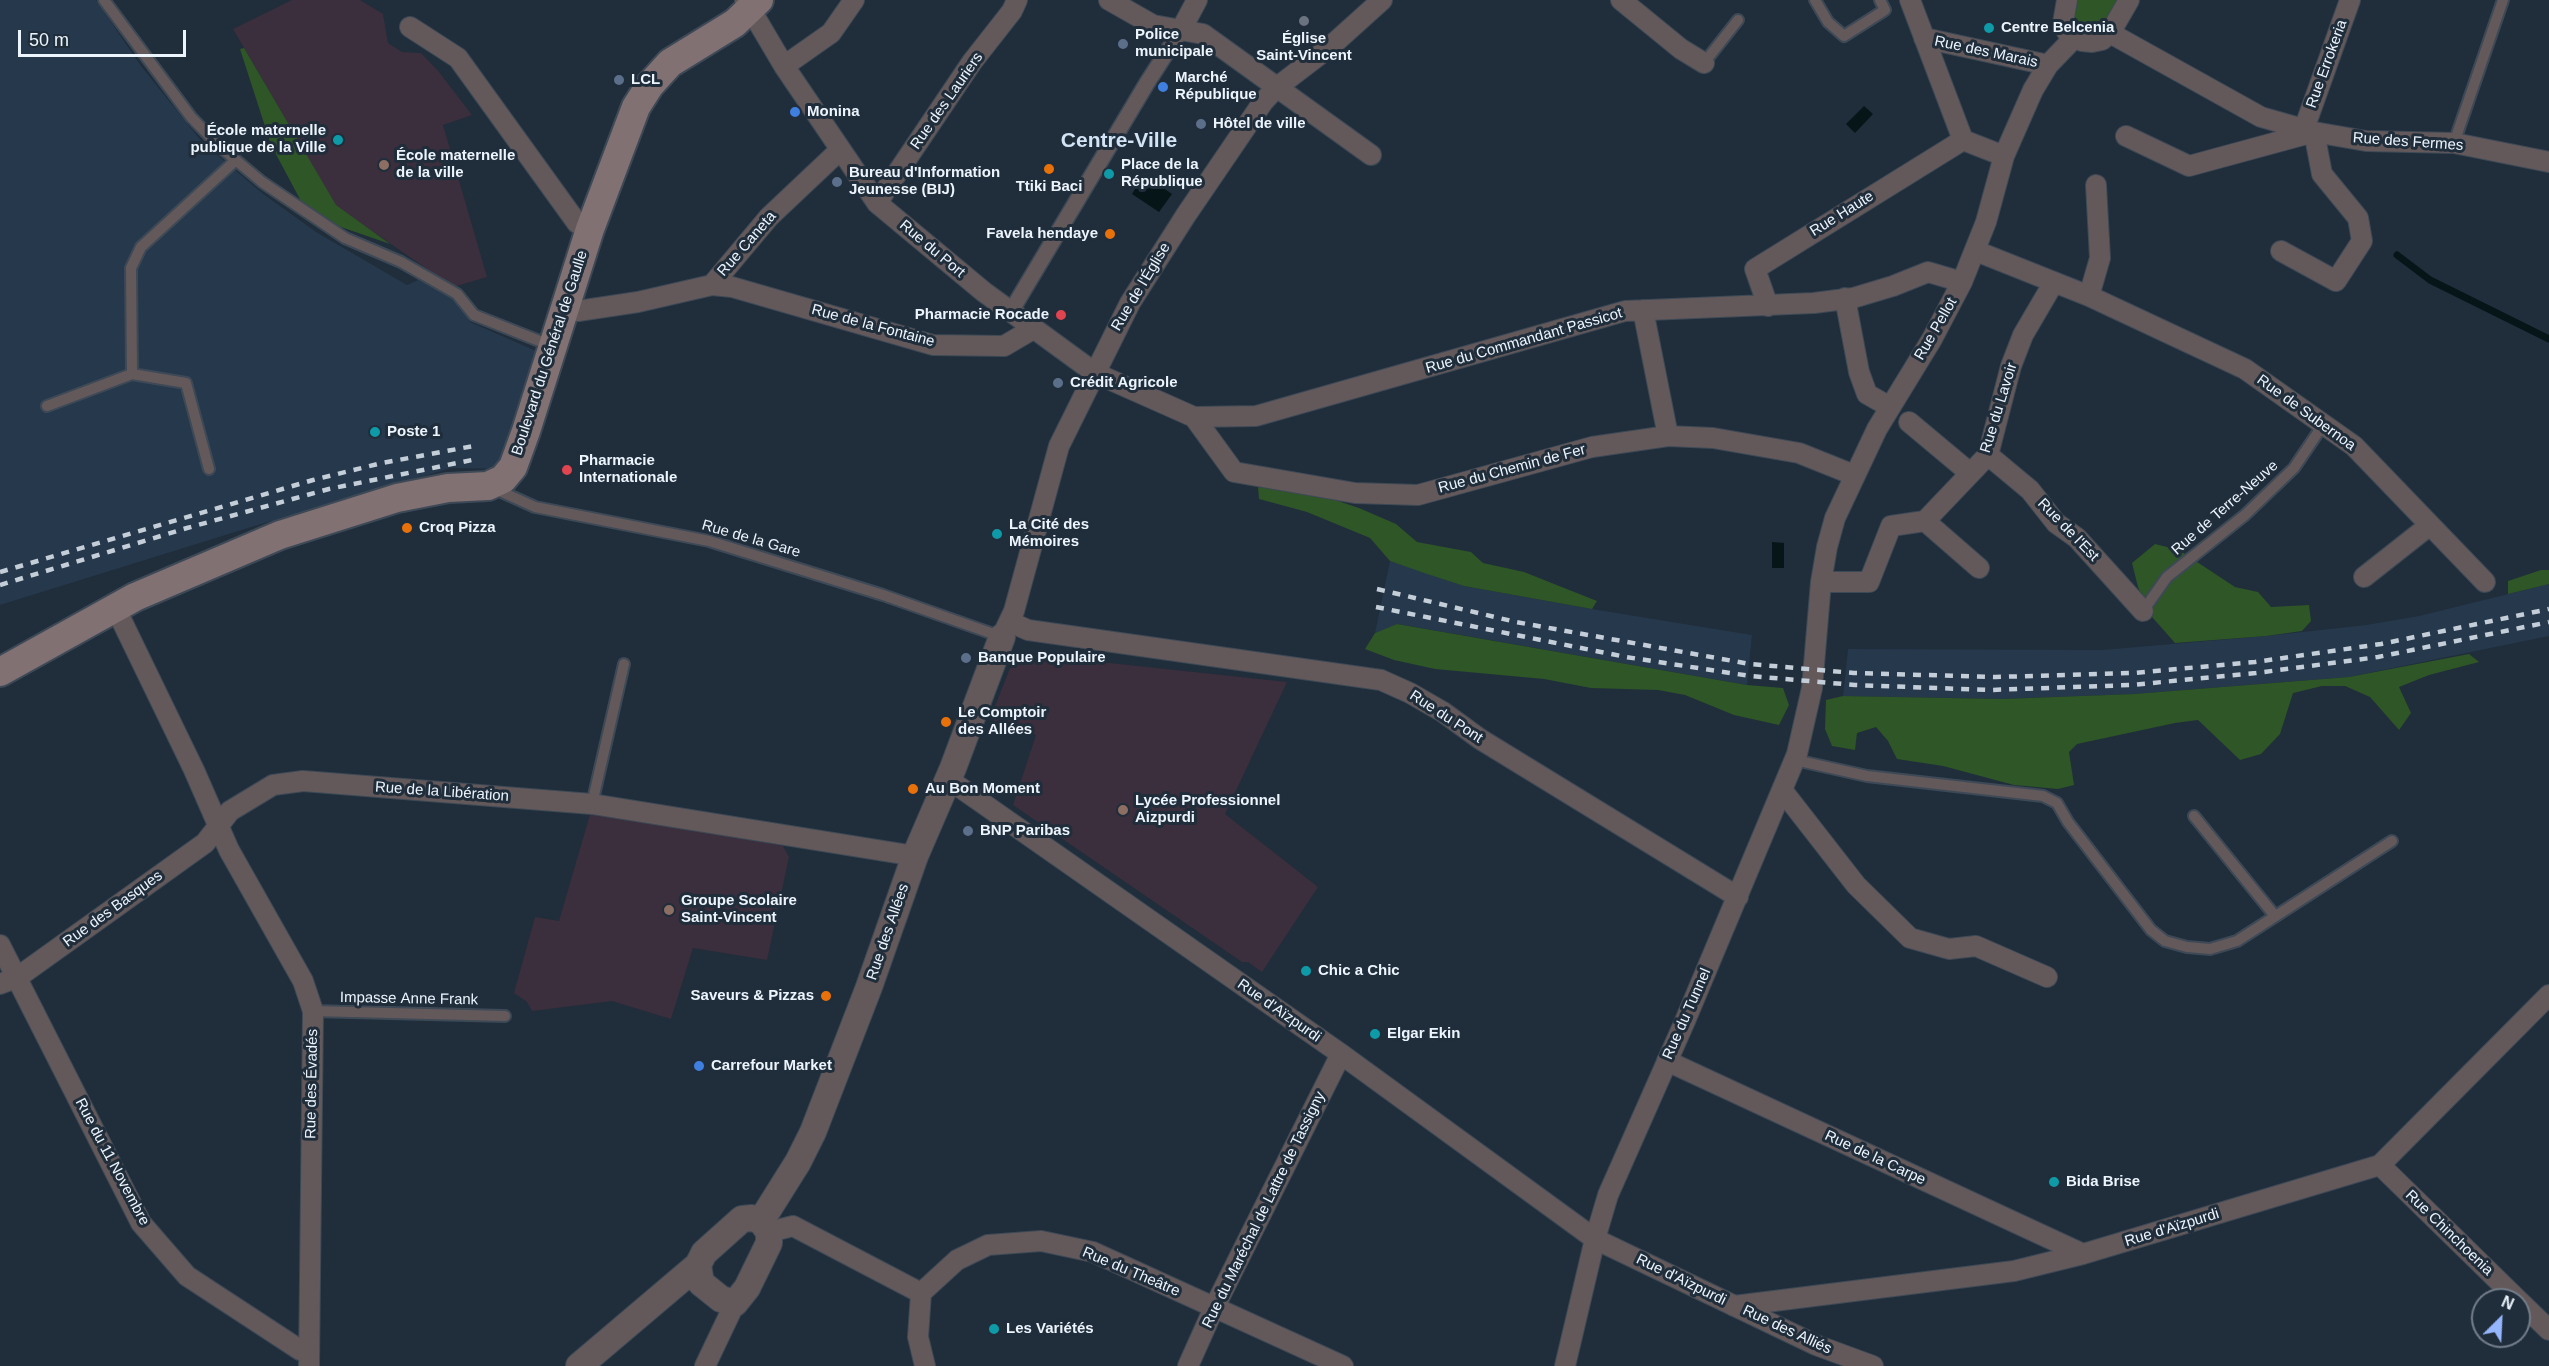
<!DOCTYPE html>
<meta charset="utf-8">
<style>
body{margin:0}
#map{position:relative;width:2549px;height:1366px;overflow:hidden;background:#202d3b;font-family:Arial,sans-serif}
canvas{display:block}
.north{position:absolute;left:2471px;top:1288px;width:60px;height:60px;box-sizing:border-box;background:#202d3b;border:2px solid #727d89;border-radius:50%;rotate:24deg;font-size:16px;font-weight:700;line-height:24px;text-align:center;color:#ecf5fe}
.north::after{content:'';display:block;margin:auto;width:21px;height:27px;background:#95b6fd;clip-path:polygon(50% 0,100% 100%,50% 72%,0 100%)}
.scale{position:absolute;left:18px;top:30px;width:168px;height:27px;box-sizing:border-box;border:3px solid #ecf5fe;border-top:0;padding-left:8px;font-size:18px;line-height:21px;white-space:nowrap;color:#ecf5fe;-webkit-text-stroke:4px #202d3b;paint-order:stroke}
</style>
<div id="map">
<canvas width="2549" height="1366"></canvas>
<div class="north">N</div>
<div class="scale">50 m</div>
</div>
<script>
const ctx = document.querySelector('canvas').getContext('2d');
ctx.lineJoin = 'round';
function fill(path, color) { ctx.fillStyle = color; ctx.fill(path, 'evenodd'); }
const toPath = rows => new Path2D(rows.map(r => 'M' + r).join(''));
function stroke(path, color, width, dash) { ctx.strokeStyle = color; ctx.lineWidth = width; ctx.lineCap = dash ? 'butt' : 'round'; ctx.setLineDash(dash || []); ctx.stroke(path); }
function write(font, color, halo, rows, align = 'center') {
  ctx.font = font + ' Arial,sans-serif'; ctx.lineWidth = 6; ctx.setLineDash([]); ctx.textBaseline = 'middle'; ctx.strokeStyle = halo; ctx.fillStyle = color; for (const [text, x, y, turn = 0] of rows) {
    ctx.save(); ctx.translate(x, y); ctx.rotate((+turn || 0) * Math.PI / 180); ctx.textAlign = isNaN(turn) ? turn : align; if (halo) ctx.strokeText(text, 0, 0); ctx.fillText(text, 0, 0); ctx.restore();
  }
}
fill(toPath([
 [0,0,96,0,141,66,202,142,262,193,316,232,407,285,418,280,460,301,470,322,543,354,508,469,451,468,248,528,0,605],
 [1390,561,1464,586,1592,609,1752,635,1747,685,1398,624,1375,633],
 [2549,584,2549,636,2349,677,2134,694,2002,699,1843,696,1848,649,2102,650,2266,636,2366,625,2419,616]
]), '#26384b');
fill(toPath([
 [292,0,360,0,383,14,388,43,402,52,421,53,439,72,472,115,443,125,487,277,453,287,336,206,233,29],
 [1016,653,1287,682,1225,814,1318,887,1262,972,1248,962,1242,962,1013,805,1036,735,990,719],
 [591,811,783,846,789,857,767,960,693,948,671,1019,612,1001,532,1011,527,1002,514,993,535,917,559,921]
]), '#3b2e3d');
fill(toPath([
 [2075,0,2119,0,2105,22,2092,30,2086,28,2076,19,2073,13],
 [244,48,336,205,390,244,338,226,302,203,271,145,240,49],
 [1258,487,1323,496,1359,508,1396,524,1417,542,1471,552,1483,563,1524,572,1597,601,1592,609,1464,586,1424,573,1390,561,1370,538,1307,512,1259,499],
 [2155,544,2179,550,2235,587,2258,592,2271,607,2309,605,2311,621,2302,631,2266,636,2175,643,2152,617,2138,587,2132,563],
 [2541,570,2549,570,2549,584,2508,594,2508,581],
 [1397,624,1747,685,1783,688,1789,705,1779,725,1734,715,1685,695,1658,690,1591,688,1544,679,1435,669,1394,660,1365,649,1375,633],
 [2469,654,2479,662,2429,675,2399,687,2411,713,2399,730,2370,697,2345,686,2322,686,2293,693,2280,734,2261,754,2240,760,2198,720,2175,723,2077,744,2069,752,2074,785,2058,789,2014,785,1943,766,1897,759,1888,741,1876,727,1857,733,1855,750,1832,746,1825,729,1826,700,1843,696,2002,699,2134,694,2349,677]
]), '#2e5627');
fill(toPath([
 [1864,106,1873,114,1855,133,1846,124],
 [1144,175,1172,194,1159,212,1132,194],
 [1772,542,1784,543,1784,568,1772,568]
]), '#061518');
stroke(toPath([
 [2397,255,2430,280,2549,339]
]), '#061518', 7);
const service = toPath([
 [104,0,191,117,219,146,262,182,345,238,401,262,457,294,474,315,552,346],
 [1815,0,1828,22,1844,36,1885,10,1880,0],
 [1704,63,1738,20],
 [2454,143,2503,0],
 [132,374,186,383,209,469],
 [47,406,132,374,131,268,141,247,236,160],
 [493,488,535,507,709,541,883,595,1002,637],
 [2143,611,2167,577,2245,515,2294,468,2323,425],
 [1795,760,1867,776,2043,796,2057,803,2068,822,2151,930,2165,941,2187,947,2210,949,2237,941,2392,841],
 [592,804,624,664],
 [2194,816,2275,916],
 [313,1011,505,1016]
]);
const pedestrian = toPath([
 [1010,313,1147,83,1181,30]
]);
const minor = toPath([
 [745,0,784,66,877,203,984,292,1095,373,1194,417,1256,416,1625,311,1814,303,1853,298,1893,286,1928,272,1962,282],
 [1109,0,1153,25,1203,34,1371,155],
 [1621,0,1681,49,1704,63],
 [1910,0,1963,140,2004,156],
 [2067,0,2063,23,2067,32,2082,41,2092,42,2102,40,2110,33,2129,0],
 [410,27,458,58,577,223,590,229],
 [1181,30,1197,0],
 [2110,33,2261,117,2314,132,2366,141,2454,143,2549,162],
 [1924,38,2048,65],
 [784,66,831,33,854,0],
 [2304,129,2350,0],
 [2126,136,2189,166,2314,132,2322,174,2358,218,2362,241,2336,281,2281,251],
 [877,203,972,62,1012,11,1017,0],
 [1976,251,2089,296,2245,369,2354,446,2485,582],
 [712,285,732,287,933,345,1004,346,1033,329],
 [2089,296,2100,258,2096,185],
 [1845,298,1859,372,1867,394,1890,407],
 [1768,306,1755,269,1963,140],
 [564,308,578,311,638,302,712,285,769,217,840,150],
 [1643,310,1668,436],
 [1194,417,1234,472,1355,493,1418,495,1592,447,1668,436,1713,438,1799,453,1854,475],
 [1909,422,1970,473],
 [1988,455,2030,490,2056,523,2077,538,2143,611],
 [1925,521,1979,568],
 [2364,577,2430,525],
 [1821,582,1869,582,1891,526,1925,521,1988,455,2011,366,2023,335,2054,282],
 [116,609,194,770,229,850,303,981,313,1011,309,1366],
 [1010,622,1028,630,1381,680,1410,693,1443,712,1480,739,1738,897],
 [1004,632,1014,611,1059,446,1130,303,1186,215,1263,102,1276,88,1331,46,1382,0],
 [948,779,1341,1054,1595,1239,1816,1345,1873,1366],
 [1782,790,1856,885,1910,938,1949,949,1976,946,2047,977],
 [0,945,141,1223,187,1276,300,1350,309,1351],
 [0,984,18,977,205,843,230,811,273,785,303,781,592,804,915,856],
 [1667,1061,2083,1254],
 [2380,1165,2518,1300],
 [769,1232,793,1226,921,1293,957,1260,988,1245,1041,1241,1093,1252,1343,1366],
 [921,1293,918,1337,925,1366],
 [2519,1301,2549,1330],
 [1734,1306,2014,1271,2083,1254,2380,1165,2549,995],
 [705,1366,735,1303],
 [1188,1366,1214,1308,1341,1054],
 [1565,1366,1595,1239,1608,1195,1685,1021,1797,754,1812,688,1821,582,1827,547,1835,518,1877,429,1932,339,1962,282,1986,222,2004,156,2033,90,2048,65,2074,38]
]);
const tertiary = toPath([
 [752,1218,761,1221,769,1232,769,1243,747,1288,735,1303,721,1299,701,1283,698,1265,704,1253,742,1219,752,1218],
 [761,1221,798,1162,813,1132,869,987,915,856,953,768,1002,637],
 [579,1366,698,1265]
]);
const secondary = toPath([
 [0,672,135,597,280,535,397,498,448,488,488,486,503,479,513,467,526,431,590,229,636,107,650,85,670,63,735,23,759,0]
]);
stroke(service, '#3d4956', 14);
stroke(pedestrian, '#3d4956', 18);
stroke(minor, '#3d4956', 22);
stroke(tertiary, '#3d4956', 28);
stroke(secondary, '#3d4956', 32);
stroke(service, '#63595a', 10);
stroke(pedestrian, '#63595a', 15);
stroke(minor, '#63595a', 20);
stroke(tertiary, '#63595a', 26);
stroke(secondary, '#827173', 28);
stroke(toPath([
 [0,572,313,480,382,463,479,445],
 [0,585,187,528,329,489,472,460],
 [1377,589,1516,622,1750,664,1854,673,1996,677,2133,673,2255,662,2381,644,2549,609],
 [1376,607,1626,657,1750,676,1855,685,1990,690,2131,685,2256,673,2378,657,2549,622]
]), '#c4ced8', 4.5, [8, 8]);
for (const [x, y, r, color] of [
 [1304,21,6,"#6b7280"],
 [1989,28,6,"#0f9aa8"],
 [1123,44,6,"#5c6f8a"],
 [619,80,6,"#5c6f8a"],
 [1163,87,6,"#3f7fe0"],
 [795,112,6,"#3f7fe0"],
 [1201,124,6,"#5c6f8a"],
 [338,140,6,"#0f9aa8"],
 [384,165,6,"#8d6e63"],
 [1049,169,6,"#e8710a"],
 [1109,174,6,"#0f9aa8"],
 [837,182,6,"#5c6f8a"],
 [1110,234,6,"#e8710a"],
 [1061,315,6,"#e0444e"],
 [1058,383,6,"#5c6f8a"],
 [375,432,6,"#0f9aa8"],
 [567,470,6,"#e0444e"],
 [407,528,6,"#e8710a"],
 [997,534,6,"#0f9aa8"],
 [966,658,6,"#5c6f8a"],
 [946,722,6,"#e8710a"],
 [913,789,6,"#e8710a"],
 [1123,810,6,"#8d6e63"],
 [968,831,6,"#5c6f8a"],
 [669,910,6,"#8d6e63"],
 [1306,971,6,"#0f9aa8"],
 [826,996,6,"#e8710a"],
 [1375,1034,6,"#0f9aa8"],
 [699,1066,6,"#3f7fe0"],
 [2054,1182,6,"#0f9aa8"],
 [994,1329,6,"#0f9aa8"]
]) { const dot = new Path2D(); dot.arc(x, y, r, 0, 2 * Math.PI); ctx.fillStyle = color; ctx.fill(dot); stroke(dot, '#202d3b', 2); }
write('bold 15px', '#ecf5fe', '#202d3b', [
 ["Centre Belcenia",2001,28],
 ["Police",1135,35],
 ["municipale",1135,52],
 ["Église",1304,39,"center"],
 ["Saint-Vincent",1304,56,"center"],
 ["Marché",1175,78],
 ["République",1175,95],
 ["LCL",631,80],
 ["Monina",807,112],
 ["Hôtel de ville",1213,124],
 ["École maternelle",326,131,"right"],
 ["publique de la Ville",326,148,"right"],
 ["École maternelle",396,156],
 ["de la ville",396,173],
 ["Place de la",1121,165],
 ["République",1121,182],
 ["Bureau d'Information",849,173],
 ["Jeunesse (BIJ)",849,190],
 ["Ttiki Baci",1049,187,"center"],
 ["Favela hendaye",1098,234,"right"],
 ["Pharmacie Rocade",1049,315,"right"],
 ["Crédit Agricole",1070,383],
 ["Poste 1",387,432],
 ["Pharmacie",579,461],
 ["Internationale",579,478],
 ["La Cité des",1009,525],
 ["Mémoires",1009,542],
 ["Croq Pizza",419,528],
 ["Banque Populaire",978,658],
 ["Le Comptoir",958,713],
 ["des Allées",958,730],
 ["Au Bon Moment",925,789],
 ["Lycée Professionnel",1135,801],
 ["Aizpurdi",1135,818],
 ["BNP Paribas",980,831],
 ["Groupe Scolaire",681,901],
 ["Saint-Vincent",681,918],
 ["Chic a Chic",1318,971],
 ["Saveurs & Pizzas",814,996,"right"],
 ["Elgar Ekin",1387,1034],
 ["Carrefour Market",711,1066],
 ["Bida Brise",2066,1182],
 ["Les Variétés",1006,1329]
], 'left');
write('15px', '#ecf5fe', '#202d3b', [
 ["Rue des Marais",1986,52,12],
 ["Rue Errokeria",2327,64,-70],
 ["Rue des Lauriers",947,101,-55],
 ["Rue des Fermes",2408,142,4],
 ["Rue Haute",1842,214,-32],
 ["Rue Caneta",747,244,-49],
 ["Rue du Port",932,249,40],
 ["Rue de l'Église",1141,287,-59],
 ["Rue de la Fontaine",873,326,15],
 ["Rue Pellot",1936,329,-60],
 ["Rue du Commandant Passicot",1524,341,-16],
 ["Boulevard du Général de Gaulle",550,353,-72],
 ["Rue du Lavoir",1999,408,-73],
 ["Rue de Subernoa",2306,413,36],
 ["Rue du Chemin de Fer",1512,469,-15],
 ["Rue de Terre-Neuve",2225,508,-41],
 ["Rue de l'Est",2068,530,46],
 ["Rue de la Gare",751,539,16],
 ["Rue du Pont",1446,717,33],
 ["Rue de la Libération",442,792,4],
 ["Rue des Basques",113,909,-36],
 ["Rue des Allées",888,932,-71],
 ["Impasse Anne Frank",409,999,1],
 ["Rue d'Aïzpurdi",1279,1011,35],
 ["Rue du Tunnel",1687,1014,-66],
 ["Rue des Évadés",312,1084,-89],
 ["Rue de la Carpe",1875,1158,25],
 ["Rue du 11 Novembre",112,1162,62],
 ["Rue du Maréchal de Lattre de Tassigny",1264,1210,-64],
 ["Rue d'Aïzpurdi",2172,1228,-17],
 ["Rue Chinchoenia",2449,1233,44],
 ["Rue du Theâtre",1131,1272,23],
 ["Rue d'Aïzpurdi",1681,1280,26],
 ["Rue des Alliés",1787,1330,25]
]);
write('bold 21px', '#d3e4f6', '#202d3b', [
 ["Centre-Ville",1119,141]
]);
</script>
